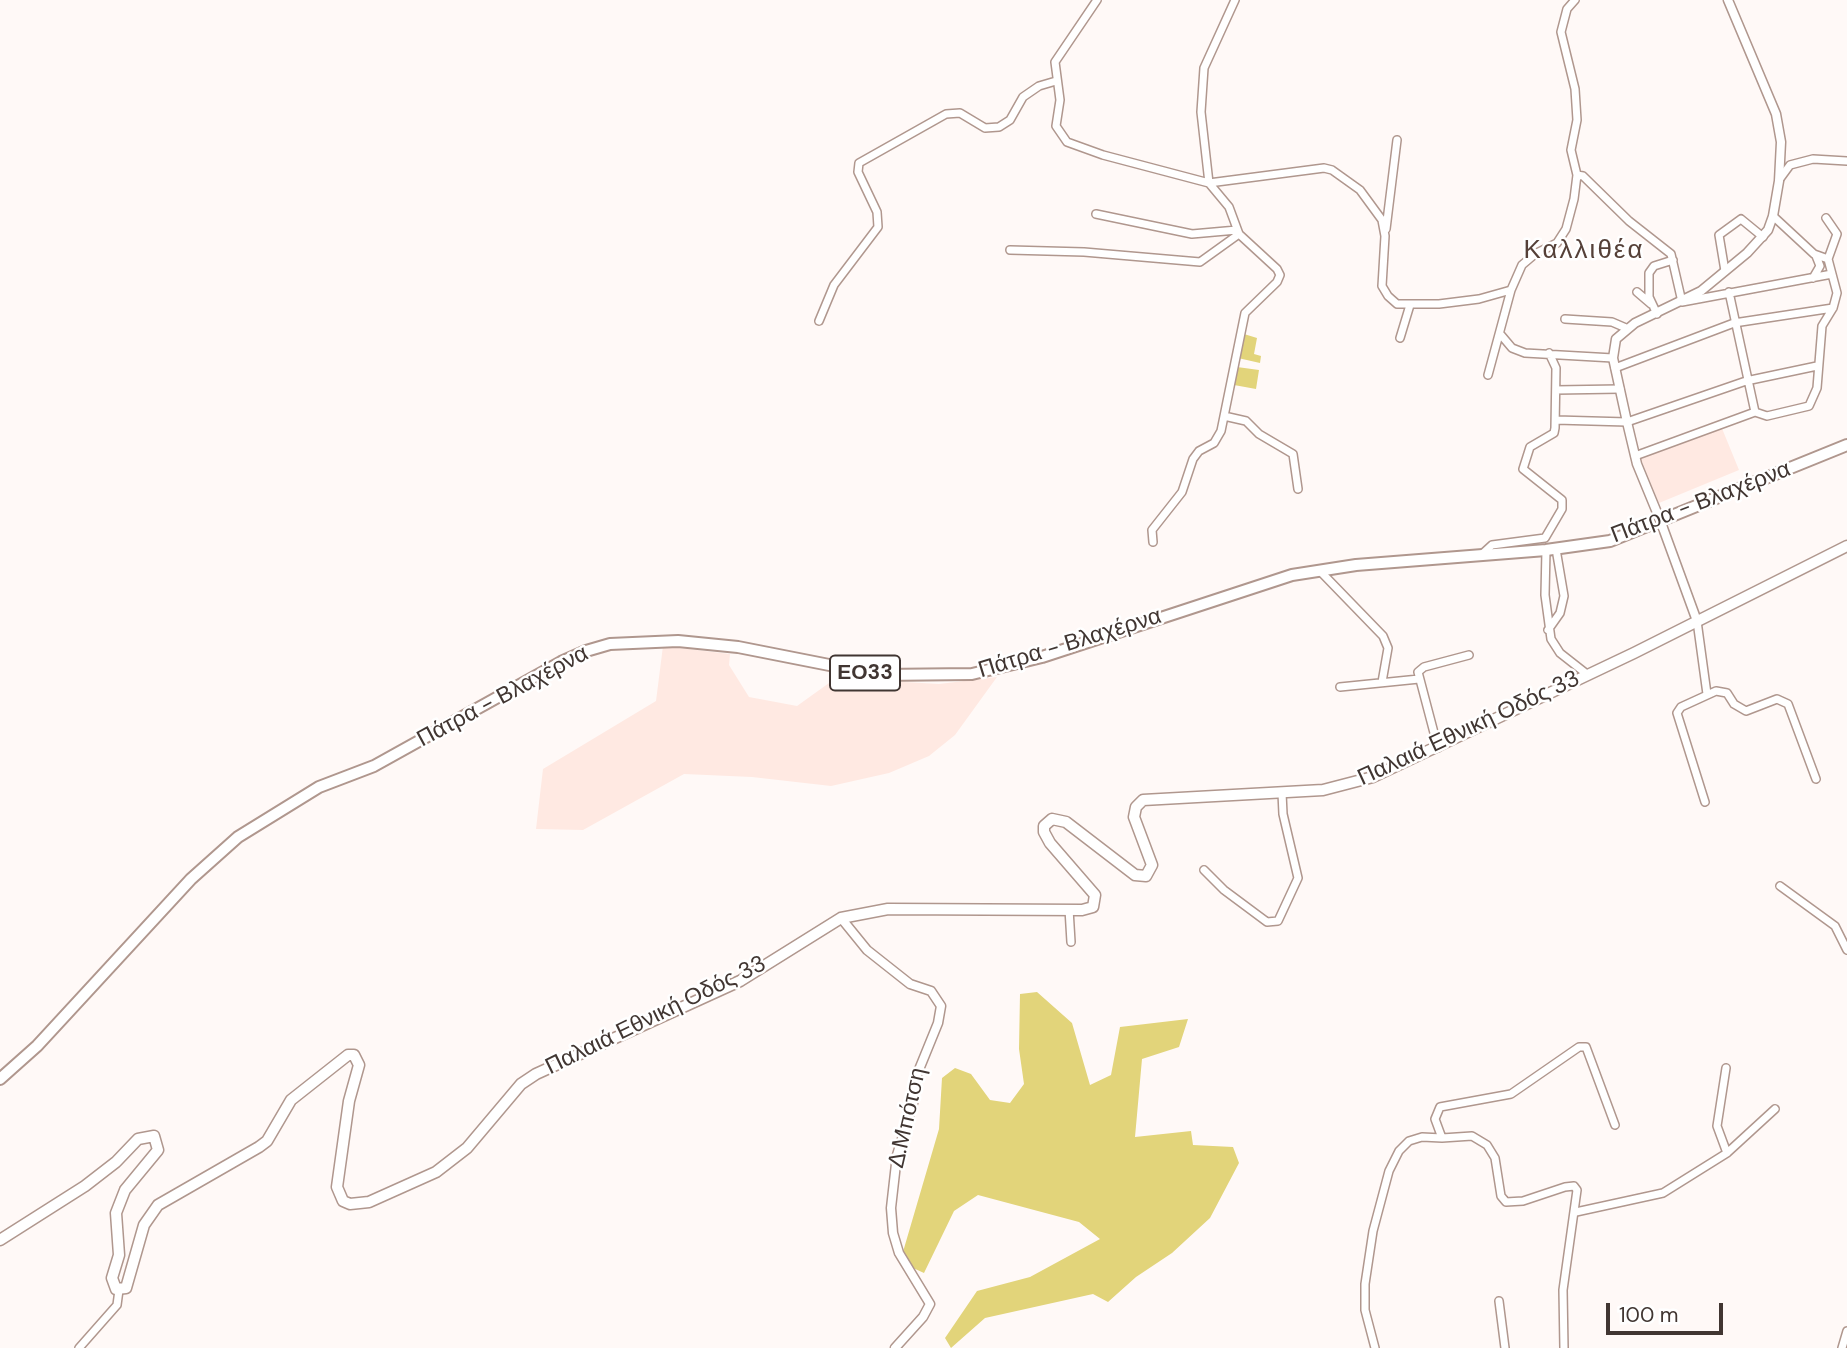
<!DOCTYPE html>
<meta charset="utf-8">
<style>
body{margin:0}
#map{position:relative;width:1847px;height:1348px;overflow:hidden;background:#fff9f7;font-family:"DM Sans",sans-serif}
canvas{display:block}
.scale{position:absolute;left:1606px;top:1303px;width:117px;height:32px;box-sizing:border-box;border:4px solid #413632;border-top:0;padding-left:9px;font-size:21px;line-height:24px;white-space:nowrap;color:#413632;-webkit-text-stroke:5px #fff;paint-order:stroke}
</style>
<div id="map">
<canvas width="1847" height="1348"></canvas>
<div class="scale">100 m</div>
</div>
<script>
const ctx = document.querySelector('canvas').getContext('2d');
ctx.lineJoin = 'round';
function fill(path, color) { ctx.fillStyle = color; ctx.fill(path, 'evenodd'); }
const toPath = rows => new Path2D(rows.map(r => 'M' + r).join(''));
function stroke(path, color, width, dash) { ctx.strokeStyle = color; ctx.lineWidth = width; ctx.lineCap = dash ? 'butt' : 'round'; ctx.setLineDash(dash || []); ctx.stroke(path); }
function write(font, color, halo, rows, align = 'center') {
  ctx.font = font + ' "DM Sans",sans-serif'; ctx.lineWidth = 5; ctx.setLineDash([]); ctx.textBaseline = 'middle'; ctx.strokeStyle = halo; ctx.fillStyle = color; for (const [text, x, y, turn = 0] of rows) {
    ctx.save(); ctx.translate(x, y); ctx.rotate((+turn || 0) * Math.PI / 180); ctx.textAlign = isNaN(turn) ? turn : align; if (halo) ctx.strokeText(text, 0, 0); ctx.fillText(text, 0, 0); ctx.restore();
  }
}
fill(toPath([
 [1721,426,1739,470,1659,503,1641,459],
 [663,646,730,654,729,665,749,697,797,706,836,678,939,684,997,677,955,735,929,756,889,773,831,786,752,777,684,774,583,830,536,829,543,769,656,701]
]), '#ffe9e2');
fill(toPath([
 [1244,334,1257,338,1254,354,1261,356,1260,363,1238,358],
 [1237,367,1259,370,1256,389,1234,385],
 [1037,992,1072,1023,1090,1085,1111,1075,1120,1027,1188,1019,1179,1047,1142,1059,1135,1137,1191,1131,1193,1145,1233,1147,1239,1163,1210,1218,1172,1253,1136,1277,1108,1302,1093,1294,985,1318,951,1348,945,1338,977,1291,1030,1277,1100,1239,1079,1222,978,1195,954,1211,924,1273,900,1262,939,1129,942,1078,955,1068,971,1074,990,1100,1010,1103,1024,1084,1019,1049,1020,994]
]), '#e2d47a');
const minor = toPath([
 [1097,0,1055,62,1060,100,1056,126,1067,142,1103,155,1209,183,1324,168,1332,170,1360,190,1382,220,1385,236,1382,286,1388,296,1397,304,1439,304,1479,299,1511,290],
 [1577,175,1583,176,1629,221,1671,254,1682,302,1832,274],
 [1779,180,1790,165,1813,159,1847,161],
 [1096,214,1192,234,1237,230],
 [1826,218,1837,234,1828,259],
 [1386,229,1397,140],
 [1010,250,1084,252,1200,262,1239,234],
 [1725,271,1719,235,1741,219,1763,237],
 [1813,278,1820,266,1816,256],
 [1637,292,1651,304],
 [1729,292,1755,412],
 [1657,314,1649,297,1649,273,1654,266,1673,260],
 [1565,319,1612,322,1626,328],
 [819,321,834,285,878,227,877,212,858,172,859,163,946,114,960,113,985,128,999,127,1010,120,1023,97,1039,86,1056,81],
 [1501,335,1512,348,1525,353,1613,358],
 [1400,338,1410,305],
 [1615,368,1734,323,1833,308],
 [1488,375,1511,290,1522,265,1535,254,1557,243,1566,229,1574,199,1577,175,1571,150,1577,120,1575,89,1561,32,1567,9,1575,0],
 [1556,390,1620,389],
 [1224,416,1246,421,1259,434,1293,454,1298,489],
 [1556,420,1627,422,1746,381,1817,366],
 [1635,456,1755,412,1767,416,1809,406,1817,388,1822,326,1833,308,1837,293,1828,259,1814,254,1773,216],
 [1153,542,1152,530,1182,492,1193,459,1199,451,1214,443,1221,431,1245,313,1277,282,1280,275,1277,269,1239,234,1229,207,1209,183,1201,112,1204,68,1235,0],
 [1546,550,1545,595,1551,639,1560,653,1588,675],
 [1480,556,1492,545,1545,538,1562,509,1562,500,1523,469,1530,447,1554,433,1555,428,1556,368,1549,353],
 [1320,571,1383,636,1388,648,1382,682],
 [1697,621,1707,694],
 [1548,630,1560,613,1564,596,1556,549],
 [1340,687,1419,679],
 [1438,748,1418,672,1424,667,1469,655],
 [1705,802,1677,713,1681,707,1716,691,1727,693,1734,704,1746,711,1777,699,1788,704,1816,779],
 [1204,870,1224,890,1267,922,1278,921,1298,878,1283,814,1282,793],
 [1780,886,1835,926,1847,950],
 [1069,909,1071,942],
 [1726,1068,1717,1126,1727,1153],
 [1442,1138,1472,1136,1487,1145,1495,1158,1501,1196,1506,1202,1523,1201,1565,1187,1574,1186,1577,1190,1563,1290,1564,1348],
 [1576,1212,1663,1193,1727,1153,1775,1109],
 [1499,1301,1505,1348],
 [79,1348,117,1305,119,1290],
 [1375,1348,1365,1310,1365,1284,1373,1231,1389,1171,1399,1151,1409,1141,1422,1137,1442,1138,1435,1119,1440,1107,1511,1094,1579,1047,1586,1047,1615,1125],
 [1842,1348,1847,1331]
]);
const tertiary = toPath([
 [1658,515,1637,464,1627,422,1613,358,1616,339,1635,323,1701,291,1747,253,1768,230,1773,216,1779,181,1781,142,1776,114,1728,0],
 [1663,528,1697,621],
 [841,918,867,950,910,984,931,991,941,1006,938,1023,916,1077,914,1100,897,1155,891,1208,893,1233,899,1253,930,1304,923,1317,895,1348]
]);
const secondary = toPath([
 [0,1240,85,1186,116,1162,138,1139,154,1136,158,1150,125,1190,116,1213,119,1255,112,1278,116,1289,126,1288,144,1225,158,1205,259,1147,267,1141,291,1100,348,1055,354,1055,359,1065,349,1101,337,1187,343,1201,350,1204,369,1202,436,1172,467,1148,521,1084,536,1074,740,981,841,918,888,909,1082,910,1093,907,1095,895,1050,843,1044,832,1044,826,1052,819,1066,822,1135,875,1146,876,1152,865,1134,817,1136,807,1143,800,1323,790,1373,777,1634,653,1847,546]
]);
const primary = toPath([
 [0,1079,37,1046,191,879,238,837,319,787,374,766,561,662,586,651,610,644,678,641,738,647,880,675,972,674,1042,657,1292,575,1356,565,1546,550,1610,541,1847,445]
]);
stroke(minor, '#b0978e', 10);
stroke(tertiary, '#b0978e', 11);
stroke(secondary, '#b0978e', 13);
stroke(primary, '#b0978e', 14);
stroke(minor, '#fff', 7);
stroke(tertiary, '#fff', 8);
stroke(secondary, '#fff', 10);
stroke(primary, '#fff', 10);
const tertiaryBridge = toPath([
 [1658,515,1663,528]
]);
stroke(tertiaryBridge, '#b0978e', 11, []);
stroke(tertiaryBridge, '#fff', 8);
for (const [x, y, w] of [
 [865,673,70]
]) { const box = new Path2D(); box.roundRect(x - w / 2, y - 17.5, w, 35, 5); ctx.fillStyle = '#fff'; ctx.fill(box); stroke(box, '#413632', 2); }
write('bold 21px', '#413632', null, [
 ["ΕΟ33",865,673]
]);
write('23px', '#413632', '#fff', [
 ["Πάτρα - Βλαχέρνα",1701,503,-21],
 ["Πάτρα - Βλαχέρνα",1070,644,-17],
 ["Πάτρα - Βλαχέρνα",503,697,-28],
 ["Παλαιά Εθνική Οδός 33",1469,729,-25],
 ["Παλαιά Εθνική Οδός 33",656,1016,-26],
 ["Δ.Μπότση",908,1118,-77]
]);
ctx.letterSpacing = '2px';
write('26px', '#554038', '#fff', [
 ["Καλλιθέα",1584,251]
]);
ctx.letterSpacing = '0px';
</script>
